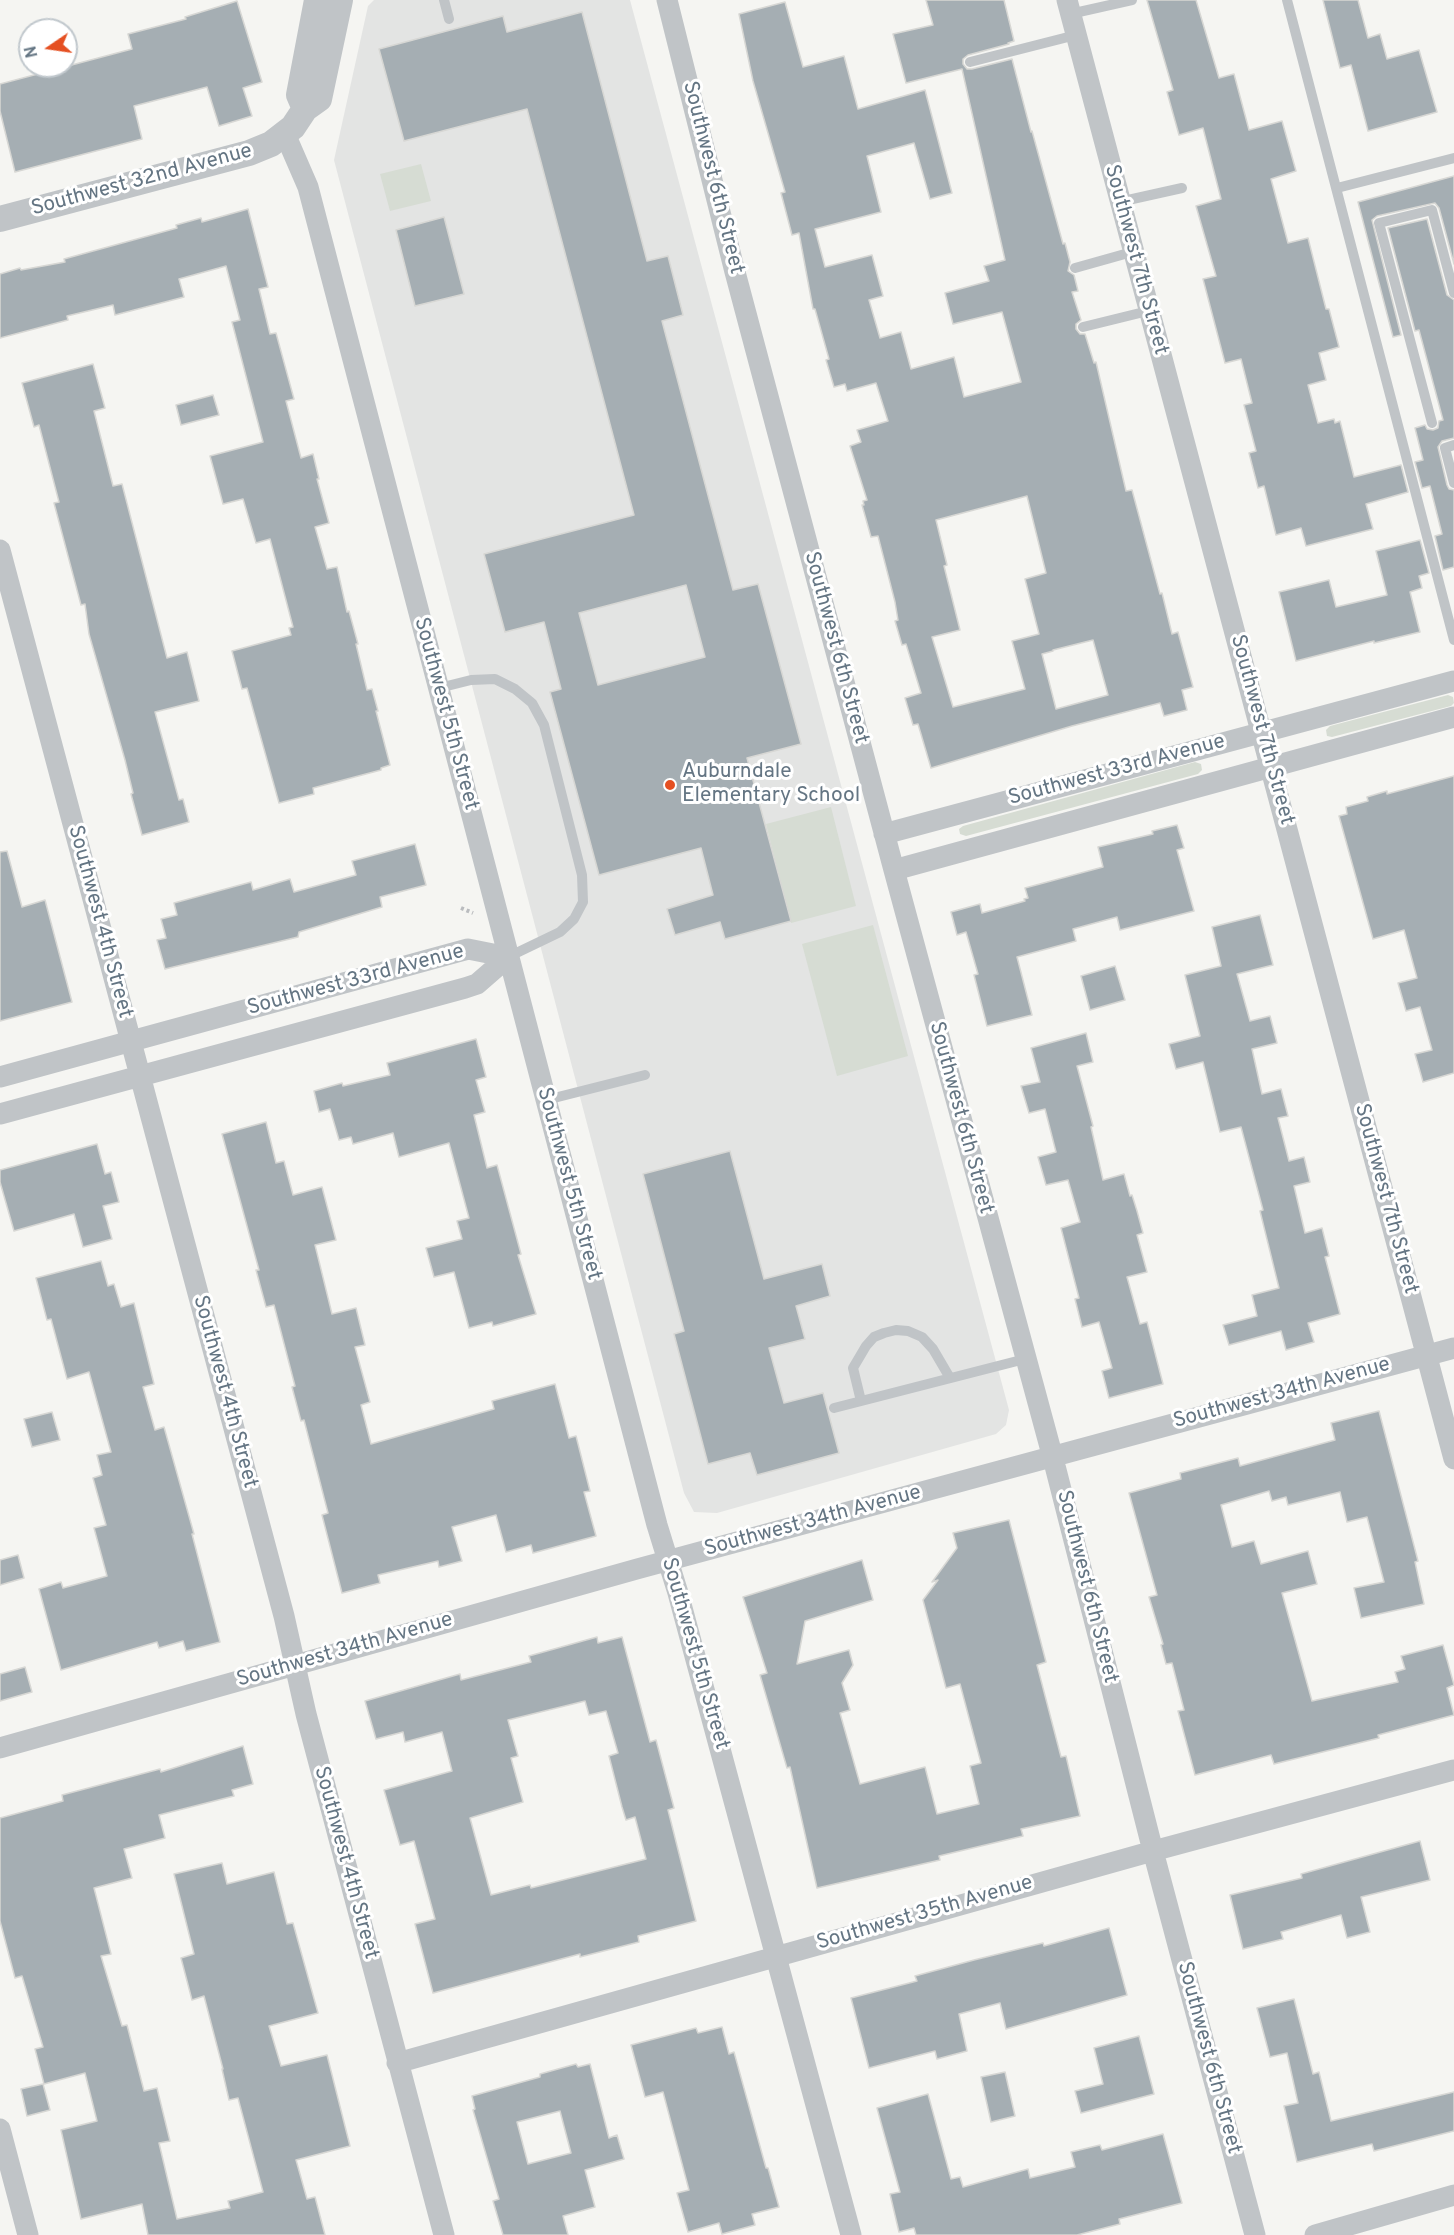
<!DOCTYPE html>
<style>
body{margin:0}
#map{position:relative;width:1454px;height:2235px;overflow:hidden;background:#f5f5f2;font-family:Overpass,sans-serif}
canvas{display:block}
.north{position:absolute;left:18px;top:18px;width:60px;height:60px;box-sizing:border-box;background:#fff;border:2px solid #c1c8cd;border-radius:50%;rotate:257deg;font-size:16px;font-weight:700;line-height:24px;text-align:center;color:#647583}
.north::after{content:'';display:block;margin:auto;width:21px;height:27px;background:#e55022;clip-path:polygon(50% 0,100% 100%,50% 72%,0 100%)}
</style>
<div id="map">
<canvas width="1454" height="2235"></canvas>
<div class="north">N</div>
</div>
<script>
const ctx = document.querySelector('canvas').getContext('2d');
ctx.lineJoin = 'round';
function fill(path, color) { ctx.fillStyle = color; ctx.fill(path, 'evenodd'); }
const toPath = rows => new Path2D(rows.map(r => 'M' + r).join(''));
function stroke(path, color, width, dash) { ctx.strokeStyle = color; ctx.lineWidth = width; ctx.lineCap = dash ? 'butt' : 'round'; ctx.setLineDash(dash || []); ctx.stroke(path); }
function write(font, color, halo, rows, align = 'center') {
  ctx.font = font + ' Overpass,sans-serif'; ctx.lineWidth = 6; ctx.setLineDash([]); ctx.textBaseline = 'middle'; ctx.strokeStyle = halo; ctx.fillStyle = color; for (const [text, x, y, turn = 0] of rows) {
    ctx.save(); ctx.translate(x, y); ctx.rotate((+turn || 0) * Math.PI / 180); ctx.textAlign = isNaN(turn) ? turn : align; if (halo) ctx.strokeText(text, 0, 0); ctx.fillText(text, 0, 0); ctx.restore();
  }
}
fill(toPath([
 [374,0,630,0,1009,1410,1006,1425,996,1434,717,1513,694,1512,684,1493,334,160,368,6]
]), '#e3e4e3');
fill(toPath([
 [421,164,431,201,390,211,380,174],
 [1448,695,1453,697,1454,703,1451,706,1332,737,1327,736,1326,730,1330,726],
 [1195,762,1201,764,1202,770,1198,774,966,836,960,834,959,829,963,826],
 [831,807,856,906,791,923,766,824],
 [873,925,908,1056,837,1076,802,944]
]), '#d6dcd3');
const building = toPath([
 [926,0,1004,0,1014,41,1008,43,1009,44,968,55,963,59,963,64,967,69,972,69,1012,59,1031,132,1032,131,1063,244,1065,243,1070,262,1068,271,1074,275,1078,291,1072,292,1081,320,1076,324,1076,329,1080,334,1085,334,1094,363,1096,362,1126,491,1132,490,1160,594,1162,593,1172,634,1178,632,1193,687,1182,690,1187,710,1164,716,1160,703,1072,726,931,768,918,724,913,725,905,698,921,693,906,644,902,645,895,621,898,620,895,602,878,536,871,537,862,505,864,505,863,501,867,500,850,446,861,442,857,430,888,421,876,383,847,391,845,384,834,387,826,360,829,359,815,309,813,309,799,233,792,235,781,193,785,192,753,81,739,14,785,2,803,67,844,56,858,109,925,90,952,193,930,199,914,143,867,156,881,212,815,229,825,267,872,255,883,296,869,300,880,338,901,332,911,369,954,357,964,397,1021,382,1002,312,953,324,945,293,989,281,984,266,1005,260,962,69,906,83,893,34,933,25,926,0],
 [1027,496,1046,573,1025,579,1039,634,1012,641,1025,689,953,707,932,637,960,630,944,566,947,565,936,520,1027,496],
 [1093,640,1108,695,1056,709,1042,654,1053,651,1053,650,1093,640],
 [1147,0,1196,0,1219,78,1234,74,1249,130,1282,121,1296,171,1271,179,1288,243,1308,238,1326,309,1329,309,1339,347,1319,353,1326,380,1308,385,1318,423,1334,419,1335,423,1340,421,1354,477,1401,465,1408,492,1366,504,1373,529,1306,546,1301,528,1276,535,1264,486,1258,488,1249,453,1256,451,1244,405,1252,403,1241,359,1225,363,1203,279,1216,276,1196,206,1221,199,1203,128,1179,135,1167,92,1173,90,1147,0],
 [1323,0,1358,0,1368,38,1380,34,1387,59,1419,50,1437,112,1368,131,1351,65,1340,68,1323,0],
 [237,1,262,82,243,88,252,116,219,126,207,87,134,106,142,139,15,172,0,111,0,84,132,49,128,34,186,19,185,17,237,1],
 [582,12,647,261,668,256,683,315,662,321,733,590,758,584,801,744,747,758,791,921,725,939,720,922,675,935,667,909,713,895,701,848,599,875,550,692,561,689,544,622,505,632,484,554,634,515,527,109,404,141,379,49,503,16,507,32,582,12],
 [686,585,705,657,598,685,579,613,686,585],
 [1454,176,1454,264,1439,208,1435,203,1377,216,1372,220,1401,335,1393,337,1358,202,1454,176],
 [248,209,268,287,259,289,270,334,276,333,294,399,286,401,301,458,313,454,319,479,317,479,329,523,315,527,327,569,337,567,347,612,349,611,358,644,356,644,367,690,372,689,378,711,376,711,390,765,381,768,381,770,313,788,314,794,279,803,247,688,242,689,232,651,291,635,289,628,293,627,270,539,256,543,243,499,223,504,210,456,263,442,232,322,240,320,226,266,179,279,184,297,115,315,113,305,67,316,68,320,0,338,0,274,20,268,21,270,65,262,64,259,177,228,176,225,201,218,202,222,248,209],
 [444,217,464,294,415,306,396,230,444,217],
 [1427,219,1447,295,1454,300,1454,438,1442,441,1438,447,1447,485,1449,489,1454,490,1454,567,1443,570,1435,536,1442,534,1430,486,1422,488,1415,462,1423,460,1415,428,1425,425,1427,429,1433,430,1438,428,1439,421,1443,420,1419,330,1415,331,1388,228,1427,219],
 [93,364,105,408,94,411,113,486,122,484,167,658,187,652,199,701,155,712,179,800,183,799,189,822,142,835,131,794,133,793,125,760,89,634,85,604,81,605,54,503,59,502,39,425,34,427,22,383,93,364],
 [213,395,219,415,181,425,176,405,213,395],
 [1420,540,1429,573,1419,576,1422,588,1410,592,1420,632,1374,643,1374,641,1296,661,1279,592,1329,580,1336,607,1387,595,1376,551,1420,540],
 [1454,776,1454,1073,1423,1082,1415,1054,1432,1050,1420,1007,1406,1011,1398,983,1417,978,1404,930,1373,939,1339,816,1347,814,1346,807,1368,801,1367,797,1387,791,1387,794,1454,776],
 [1177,825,1184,848,1177,850,1194,911,1120,930,1117,917,1073,929,1076,941,1017,957,1032,1015,987,1026,974,975,978,974,966,932,957,935,951,912,980,904,982,913,1025,901,1024,899,1028,898,1025,888,1103,867,1098,847,1153,834,1152,831,1177,825],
 [415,844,426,885,380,897,382,907,299,932,298,937,165,969,157,940,166,938,161,919,177,915,174,903,251,882,253,890,290,879,294,892,356,875,352,861,415,844],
 [7,851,22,907,45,900,72,1002,0,1021,0,852,7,851],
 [1260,915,1273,965,1237,974,1250,1021,1270,1016,1277,1043,1252,1049,1262,1094,1281,1089,1288,1116,1278,1118,1289,1161,1304,1157,1310,1182,1294,1186,1305,1233,1322,1228,1329,1256,1325,1257,1340,1314,1308,1323,1314,1342,1286,1350,1281,1331,1229,1345,1223,1325,1257,1316,1252,1295,1279,1288,1260,1211,1263,1210,1241,1127,1220,1132,1203,1062,1176,1069,1169,1044,1200,1036,1185,975,1221,966,1212,927,1260,915],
 [1115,966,1125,1000,1090,1010,1081,976,1115,966],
 [1086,1033,1093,1062,1077,1066,1093,1126,1091,1127,1103,1180,1124,1174,1130,1196,1132,1195,1137,1211,1143,1233,1137,1235,1147,1272,1127,1277,1140,1324,1147,1322,1163,1384,1109,1398,1102,1371,1112,1368,1099,1322,1082,1327,1075,1299,1079,1298,1061,1228,1080,1222,1068,1180,1046,1185,1038,1157,1056,1152,1045,1109,1029,1113,1021,1086,1040,1082,1031,1048,1086,1033],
 [476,1039,486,1077,476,1080,485,1112,474,1115,487,1168,497,1165,521,1254,518,1255,536,1314,493,1326,492,1322,469,1328,454,1272,434,1277,426,1248,462,1239,457,1221,469,1218,449,1143,399,1157,393,1133,353,1144,351,1137,339,1140,330,1109,319,1112,314,1091,342,1083,343,1086,390,1075,387,1063,476,1039],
 [266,1122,276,1163,284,1161,293,1195,322,1187,336,1240,315,1245,332,1314,356,1308,365,1345,355,1347,370,1402,361,1405,371,1444,494,1409,492,1401,555,1384,569,1438,576,1436,590,1491,584,1492,596,1536,533,1553,531,1545,506,1552,496,1515,452,1527,462,1561,439,1567,438,1561,378,1575,380,1583,342,1593,322,1515,328,1513,304,1420,301,1421,292,1387,295,1386,274,1305,266,1307,256,1270,259,1270,222,1134,266,1122],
 [97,1144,105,1174,111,1172,119,1202,103,1206,112,1239,83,1247,74,1214,14,1231,0,1182,0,1170,97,1144],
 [730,1151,764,1279,822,1264,830,1296,796,1306,805,1339,769,1348,784,1403,823,1393,839,1453,757,1475,750,1453,708,1464,674,1334,684,1331,643,1174,730,1151],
 [101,1261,108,1286,114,1284,121,1307,134,1303,154,1384,143,1387,155,1430,164,1427,194,1534,192,1534,220,1642,186,1651,183,1641,159,1648,157,1642,61,1670,39,1589,61,1582,63,1588,107,1576,94,1528,106,1525,93,1478,102,1475,97,1455,111,1452,89,1372,67,1379,51,1319,47,1320,36,1278,101,1261],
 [1379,1411,1418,1561,1415,1562,1424,1604,1361,1618,1354,1588,1384,1582,1367,1517,1347,1522,1340,1492,1288,1505,1286,1497,1272,1501,1269,1491,1221,1505,1232,1547,1254,1541,1261,1564,1308,1551,1317,1584,1282,1593,1312,1701,1398,1682,1395,1672,1405,1669,1401,1656,1443,1645,1454,1685,1447,1688,1454,1715,1378,1735,1379,1738,1274,1764,1271,1755,1195,1775,1178,1711,1184,1710,1172,1663,1166,1664,1161,1645,1163,1644,1149,1597,1157,1595,1129,1493,1181,1479,1180,1473,1238,1458,1240,1466,1335,1440,1331,1423,1379,1411],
 [52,1412,60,1440,32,1447,24,1419,52,1412],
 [1009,1520,1046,1662,1037,1665,1061,1757,1066,1756,1080,1816,1021,1829,1023,1836,939,1856,940,1860,817,1888,790,1767,787,1768,760,1675,767,1673,743,1597,862,1560,873,1600,805,1621,797,1664,849,1650,853,1665,842,1683,850,1710,840,1713,860,1784,925,1767,937,1814,979,1804,970,1766,981,1763,960,1684,946,1688,923,1600,938,1580,932,1582,957,1548,953,1533,1009,1520],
 [18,1555,24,1578,0,1585,0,1560,18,1555],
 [597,1637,598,1643,622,1637,650,1742,656,1740,674,1808,668,1810,696,1921,638,1936,639,1942,580,1957,580,1954,433,1993,415,1924,435,1919,414,1841,400,1845,384,1790,452,1771,442,1732,405,1742,403,1732,376,1739,365,1701,460,1674,461,1680,531,1662,529,1656,597,1637],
 [585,1701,589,1715,606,1711,618,1753,609,1756,622,1807,626,1820,635,1817,646,1859,531,1888,530,1885,491,1895,470,1818,523,1802,511,1758,518,1756,508,1720,585,1701],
 [25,1667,32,1692,0,1701,0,1674,25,1667],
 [243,1746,253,1784,232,1790,234,1796,159,1815,165,1838,124,1849,132,1878,94,1888,111,1954,101,1956,122,2026,127,2025,144,2091,157,2088,170,2141,159,2143,177,2219,230,2208,228,2201,263,2192,238,2098,229,2100,222,2069,223,2069,204,1996,192,2000,181,1958,194,1954,174,1874,222,1863,227,1884,274,1872,287,1924,293,1923,318,2013,269,2026,281,2066,327,2055,350,2146,296,2160,307,2199,315,2197,325,2235,148,2235,142,2204,81,2219,61,2130,97,2121,85,2073,44,2084,35,2049,43,2047,22,1976,15,1978,0,1921,0,1818,63,1801,62,1795,160,1769,161,1772,243,1746],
 [1420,1841,1430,1880,1361,1897,1370,1932,1347,1938,1341,1915,1281,1932,1283,1939,1243,1949,1230,1895,1302,1878,1301,1874,1420,1841],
 [1109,1928,1127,1995,1006,2029,1000,2003,959,2014,967,2051,937,2059,935,2051,869,2068,851,1998,917,1981,915,1976,974,1960,1043,1943,1044,1946,1109,1928],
 [1294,1999,1313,2074,1319,2072,1331,2121,1454,2092,1454,2131,1374,2151,1372,2144,1297,2162,1284,2106,1298,2103,1287,2053,1270,2057,1257,2008,1294,1999],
 [722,2027,729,2054,734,2052,766,2168,768,2168,779,2207,752,2214,755,2225,722,2234,719,2223,688,2232,677,2193,689,2190,663,2092,645,2097,631,2045,696,2028,698,2033,722,2027],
 [1139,2036,1154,2094,1081,2113,1075,2091,1103,2084,1094,2048,1139,2036],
 [576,2064,578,2067,590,2064,609,2138,617,2135,624,2159,585,2170,595,2207,563,2216,568,2235,503,2235,493,2201,499,2199,473,2110,475,2109,472,2096,540,2077,540,2074,576,2064],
 [560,2111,571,2153,528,2164,517,2122,560,2111],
 [1005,2072,1015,2116,991,2122,981,2077,1005,2072],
 [43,2084,50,2110,27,2116,21,2089,43,2084],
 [928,2094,951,2179,960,2177,963,2187,1028,2169,1030,2178,1075,2167,1071,2152,1100,2145,1102,2150,1163,2134,1182,2203,1119,2219,1120,2224,1077,2235,916,2235,914,2228,899,2232,890,2194,900,2192,877,2108,928,2094]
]);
fill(building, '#a5aeb3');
stroke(building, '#d7d7d4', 1.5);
stroke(toPath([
 [461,908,473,913]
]), '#babcbf', 4, [3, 3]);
stroke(toPath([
 [444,0,449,19],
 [1287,0,1454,640],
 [1070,14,1132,0],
 [970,62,1076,35],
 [1337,188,1454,158],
 [1119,202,1182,188],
 [1075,268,1132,252],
 [1083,327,1148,311],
 [1432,423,1379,223,1432,210,1454,293],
 [1454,445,1445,448,1454,483],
 [439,688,471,680,495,679,515,689,532,703,544,725,582,875,583,902,574,919,560,932,508,957],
 [546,1100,645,1075],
 [861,1401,853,1368,866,1346,874,1337,884,1333,896,1330,908,1331,922,1337,933,1349,950,1378],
 [834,1408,1025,1359]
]), '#c0c4c7', 10);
stroke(toPath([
 [667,0,735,272,894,870,1053,1458,1153,1851,1255,2235],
 [1067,0,1454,1459],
 [285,134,308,187,657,1525,678,1593,851,2235],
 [0,550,284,1616,306,1714,444,2235],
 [884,834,1454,681],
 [894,870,1454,717],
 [0,1077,468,949,508,957],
 [0,1114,465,988,477,984,508,957],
 [0,1748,637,1569,1454,1348],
 [397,2063,1153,1851,1454,1770],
 [0,2129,28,2235],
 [1315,2235,1454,2195]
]), '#c0c4c7', 21);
stroke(toPath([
 [305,109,299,95,317,0],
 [0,219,249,153,271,144,293,127,305,109,319,99,340,0]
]), '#c0c4c7', 26);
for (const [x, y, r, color] of [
 [670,785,6,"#e55022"]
]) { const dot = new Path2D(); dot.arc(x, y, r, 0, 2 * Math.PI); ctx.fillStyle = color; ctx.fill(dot); stroke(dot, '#fff', 2); }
write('21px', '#647583', '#fff', [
 ["Southwest 6th Street",712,178,76],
 ["Southwest 32nd Avenue",142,181,-15],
 ["Southwest 7th Street",1135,260,75],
 ["Southwest 6th Street",835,648,75],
 ["Southwest 5th Street",445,714,75],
 ["Southwest 7th Street",1261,730,75],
 ["Southwest 33rd Avenue",1117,771,-15],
 ["Southwest 4th Street",99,922,75],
 ["Southwest 33rd Avenue",356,981,-15],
 ["Southwest 6th Street",960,1118,75],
 ["Southwest 5th Street",568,1184,75],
 ["Southwest 7th Street",1385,1199,75],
 ["Southwest 4th Street",224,1392,75],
 ["Southwest 34th Avenue",1282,1394,-15],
 ["Southwest 34th Avenue",813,1522,-15],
 ["Southwest 6th Street",1086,1587,76],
 ["Southwest 34th Avenue",345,1651,-16],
 ["Southwest 5th Street",694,1654,74],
 ["Southwest 4th Street",345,1863,75],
 ["Southwest 35th Avenue",925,1914,-16],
 ["Southwest 6th Street",1208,2058,75]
]);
write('21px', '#647583', '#fff', [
 ["Auburndale",682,773],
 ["Elementary School",682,797]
], 'left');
</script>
